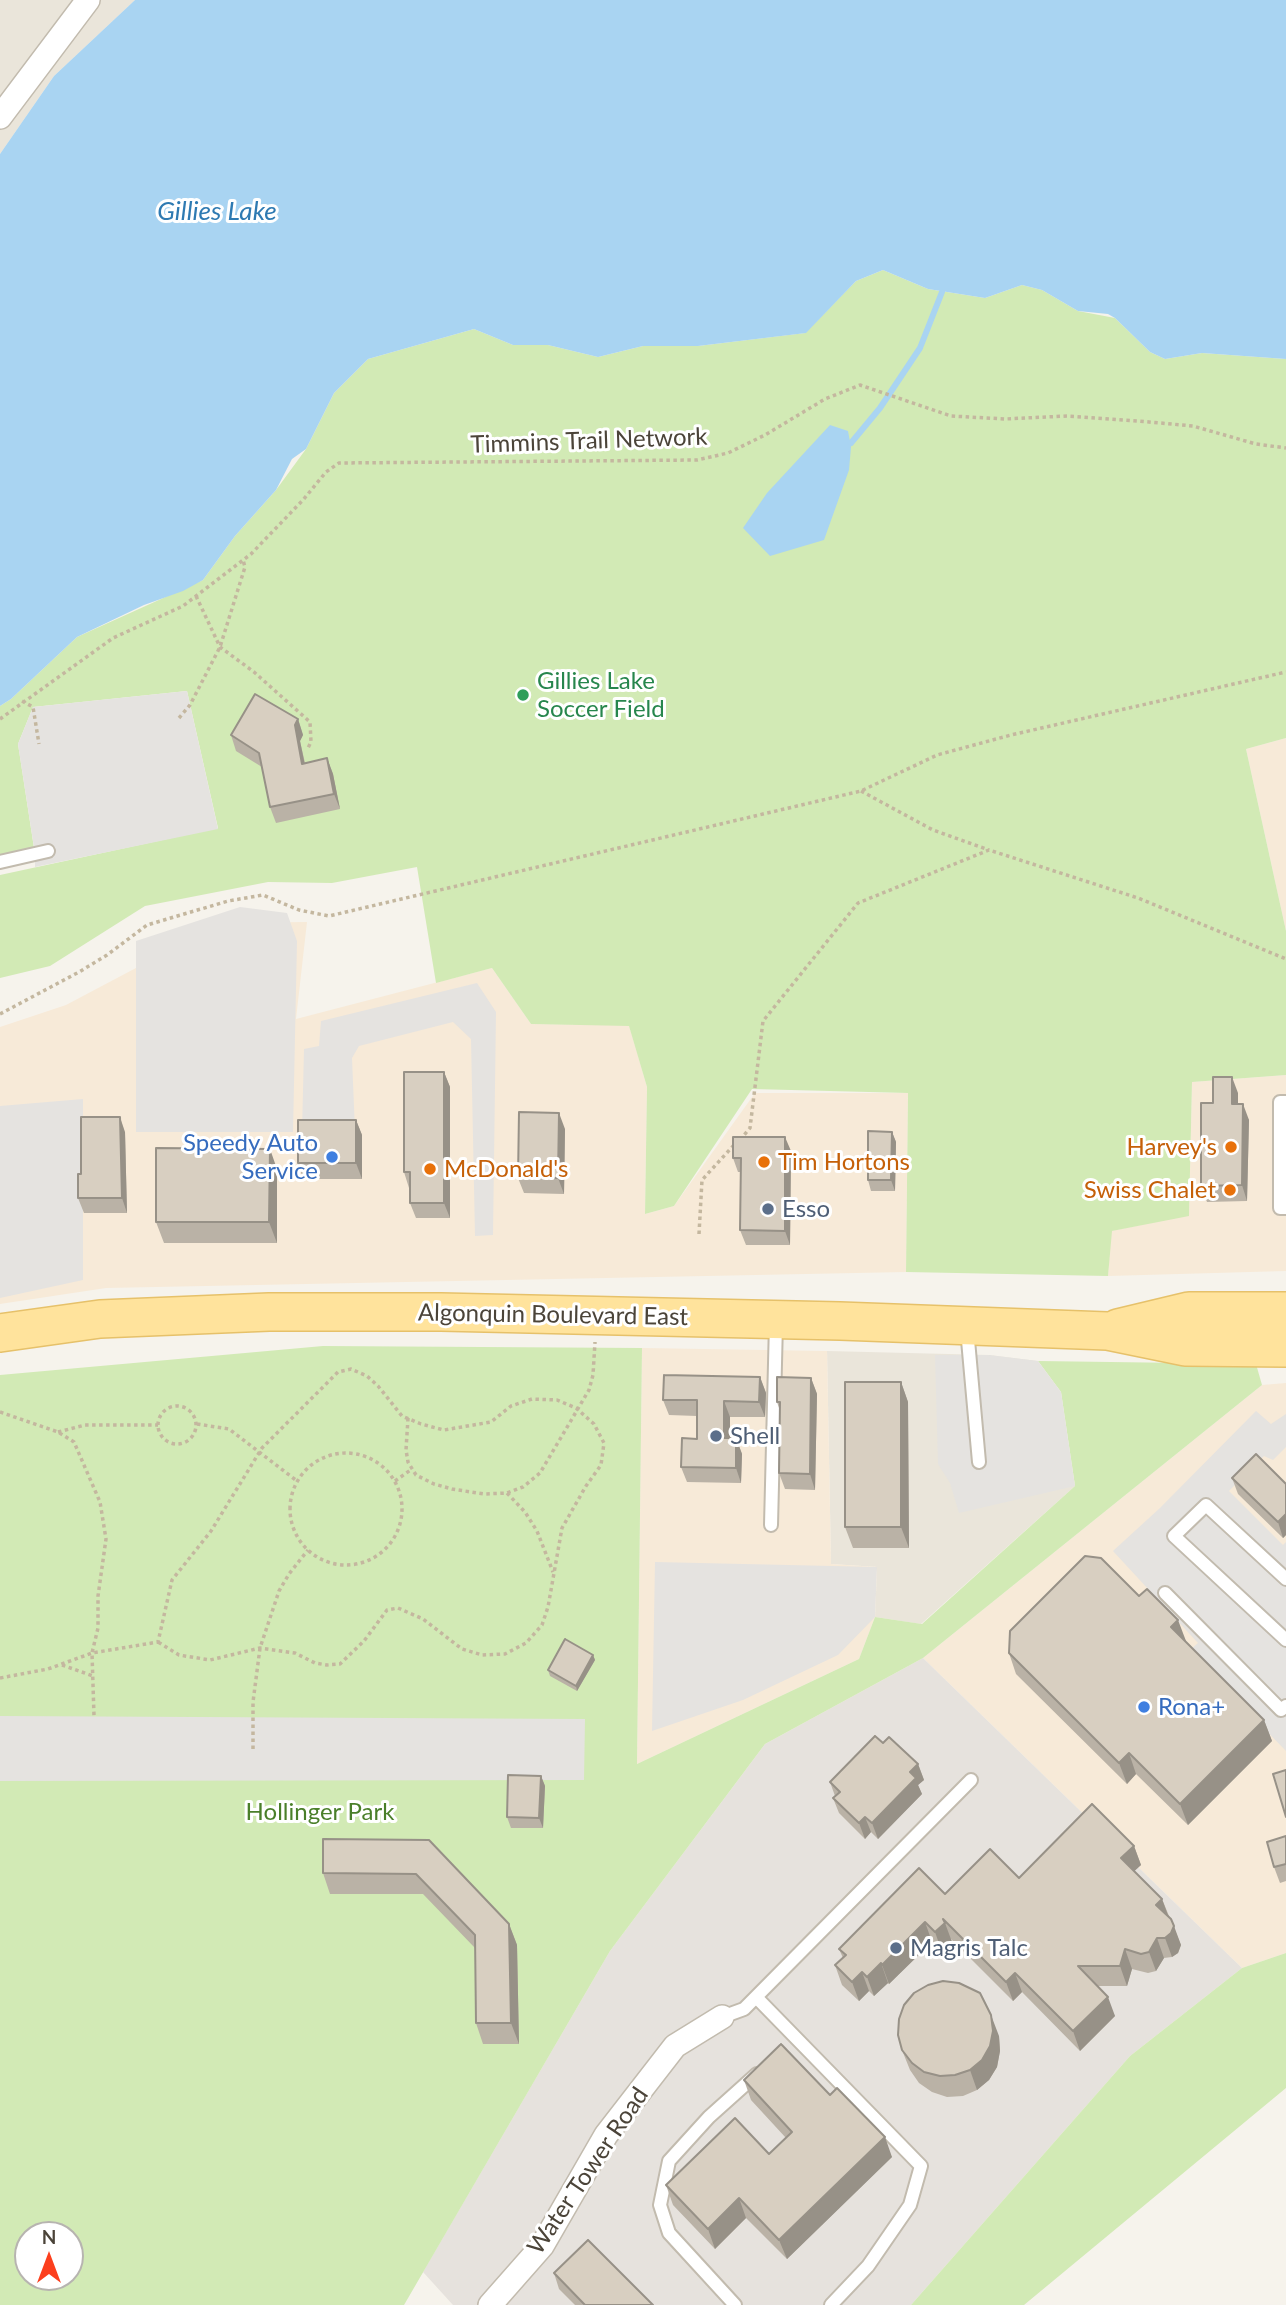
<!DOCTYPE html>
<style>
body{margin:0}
#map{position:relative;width:1286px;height:2305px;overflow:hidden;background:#f6f3ec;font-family:Lato,sans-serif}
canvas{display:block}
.north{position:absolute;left:14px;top:2221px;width:70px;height:70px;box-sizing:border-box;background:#fff;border:2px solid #b7b4b0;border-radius:50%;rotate:0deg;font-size:19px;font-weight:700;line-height:28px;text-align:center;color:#4b4439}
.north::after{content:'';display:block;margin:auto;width:24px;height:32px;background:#fc3f1d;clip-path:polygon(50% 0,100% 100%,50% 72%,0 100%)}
</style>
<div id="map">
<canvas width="1286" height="2305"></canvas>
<div class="north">N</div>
</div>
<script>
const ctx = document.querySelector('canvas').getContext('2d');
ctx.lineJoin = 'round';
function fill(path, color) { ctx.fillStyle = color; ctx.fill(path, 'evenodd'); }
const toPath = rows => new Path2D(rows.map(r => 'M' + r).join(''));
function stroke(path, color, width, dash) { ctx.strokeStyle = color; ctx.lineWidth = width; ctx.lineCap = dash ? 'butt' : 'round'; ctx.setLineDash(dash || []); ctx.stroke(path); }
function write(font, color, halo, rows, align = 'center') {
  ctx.font = font + ' Lato,sans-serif'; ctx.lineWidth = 6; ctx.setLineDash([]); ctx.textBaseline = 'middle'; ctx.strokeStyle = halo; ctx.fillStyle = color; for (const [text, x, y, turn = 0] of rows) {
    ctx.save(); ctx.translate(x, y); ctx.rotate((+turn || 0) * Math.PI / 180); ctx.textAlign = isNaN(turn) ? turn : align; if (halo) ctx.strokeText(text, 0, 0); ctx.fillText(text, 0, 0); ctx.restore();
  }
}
fill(toPath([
 [0,0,135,0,54,76,0,154],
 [827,1351,989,1355,1038,1361,1075,1486,921,1624,875,1617,877,1567,831,1564]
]), '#eae5da');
fill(toPath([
 [1286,738,1286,931,1246,749],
 [307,922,296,1019,492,968,531,1024,629,1025,647,1087,645,1214,674,1206,755,1093,908,1093,906,1272,106,1288,0,1304,0,1027,66,1005,221,923],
 [1286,1075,1286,1271,1108,1276,1111,1231,1189,1215,1192,1082],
 [642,1348,827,1351,831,1564,877,1567,875,1617,859,1659,637,1764],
 [1286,1383,1286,1953,1242,1968,923,1658,1262,1385]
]), '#f7ead8');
fill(toPath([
 [923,1658,1242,1968,1130,2056,911,2305,453,2305,423,2272,610,1951,765,1744]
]), '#e6e2dd');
fill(toPath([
 [883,270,928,289,985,298,1022,285,1042,290,1078,311,1115,318,1150,352,1165,359,1202,353,1286,359,1286,738,1246,749,1286,931,1286,1075,1192,1082,1189,1216,1112,1231,1108,1276,906,1272,908,1093,752,1089,674,1206,645,1214,647,1087,629,1026,531,1024,492,968,436,983,417,867,332,883,268,882,145,906,50,966,0,978,0,875,218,828,187,691,33,707,18,744,34,848,0,855,0,706,11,699,77,637,203,580,235,536,276,490,306,449,334,393,368,359,474,329,513,345,548,345,598,357,643,346,698,346,805,333,856,281],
 [323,1346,642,1348,637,1764,859,1659,875,1617,922,1624,1075,1486,1061,1392,1038,1361,1256,1364,1262,1385,923,1658,765,1744,610,1951,404,2305,0,2305,0,1375],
 [28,2235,70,2235,70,2277,28,2277],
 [1286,1953,1286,2088,1024,2305,911,2305,1130,2056,1242,1968]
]), '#d2eab5');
fill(toPath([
 [187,691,218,829,35,867,35,854,18,744,33,707],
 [240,907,287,913,297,941,293,1132,136,1132,136,941],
 [477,983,496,1012,493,1235,475,1236,471,1039,453,1022,359,1046,352,1058,355,1131,302,1132,304,1049,319,1046,321,1021],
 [83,1099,83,1280,0,1298,0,1106],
 [935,1355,989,1355,1038,1361,1061,1392,1075,1486,959,1513,950,1483,938,1464],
 [1256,1411,1271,1424,1286,1414,1286,1447,1273,1460,1264,1456,1229,1491,1283,1545,1286,1542,1286,1751,1189,1651,1198,1643,1113,1551,1160,1508],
 [655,1562,877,1567,875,1617,838,1655,743,1700,652,1731],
 [0,1716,585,1719,584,1780,0,1781]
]), '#e5e3e0');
fill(toPath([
 [135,0,1286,0,1286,359,1202,353,1165,359,1150,352,1115,318,1108,314,1078,311,1042,290,1022,285,985,298,928,289,883,270,856,281,806,333,698,346,643,346,598,357,548,345,513,345,474,329,368,359,334,393,306,449,292,459,276,490,235,536,203,580,183,591,144,605,77,637,11,699,0,706,0,154,54,76],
 [830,425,848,431,851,447,849,470,824,540,770,556,743,528,767,493]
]), '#a9d4f2');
stroke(toPath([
 [851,443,880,408,920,348,942,292]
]), '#a9d4f2', 6);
const lane = toPath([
 [0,862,48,851],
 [1286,1102,1280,1102,1280,1208,1286,1208],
 [967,1329,979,1462],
 [771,1525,776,1323],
 [1286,1579,1206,1505,1174,1536,1286,1640],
 [1165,1593,1281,1710,1286,1706],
 [756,1997,921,2166,910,2205,868,2266,831,2305],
 [722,2017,744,2009,971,1780],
 [735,2305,669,2233,660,2205,669,2161,709,2117,757,2074]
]);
const street = toPath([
 [0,117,88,0],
 [490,2305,542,2246,606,2135,675,2046,722,2017]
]);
const primary = toPath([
 [1118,1328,1189,1311,1286,1311],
 [0,1333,100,1319,269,1312,441,1312,840,1321,1107,1331,1185,1347,1286,1348]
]);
stroke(lane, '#c2bbae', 16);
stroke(street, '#c2bbae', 26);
stroke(primary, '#e6c16a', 40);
stroke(toPath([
 [196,596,220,647,254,672,310,722,311,742,307,750],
 [22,701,33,707,39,744],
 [179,718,190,705,220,647,245,567,243,560],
 [0,719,113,638,183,606,251,554,303,500,326,472,339,463,697,460,728,453,765,435,825,399,860,385,951,416,1005,419,1067,416,1138,421,1193,426,1256,444,1286,448],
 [861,791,933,830,989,850],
 [0,1014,79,972,107,955,147,925,228,901,263,895,299,910,329,916,861,791,937,755,1011,735,1286,672],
 [740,1140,750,1128,763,1021,858,903,989,850,1138,898,1286,959],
 [699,1234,702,1180,734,1145],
 '158 1425a19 19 0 1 1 38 0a19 19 0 1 1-38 0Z',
 [0,1412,58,1432,74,1442,100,1502,106,1539,98,1596,98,1628,92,1653,94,1716],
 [408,1418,406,1450,408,1462,416,1475,434,1484,452,1489,484,1494,507,1493,523,1487,540,1473,589,1390,593,1375,595,1342],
 [197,1424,229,1429,297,1481],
 [58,1432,85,1425,158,1425],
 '290 1509a56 56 0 1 1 112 0a56 56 0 1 1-112 0Z',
 [395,1481,412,1469],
 [507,1493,525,1512,537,1531,553,1572],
 [62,1665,93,1676],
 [0,1678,48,1669,92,1653,158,1642,172,1580,211,1531,262,1448,338,1372,351,1369,367,1376,378,1386,402,1416,421,1424,444,1430,491,1422,511,1406,532,1399,557,1400,576,1408,594,1424,604,1443,601,1465,586,1486,562,1528,548,1607,542,1625,526,1643,505,1654,482,1655,462,1649,423,1619,398,1608,387,1610,364,1641,340,1664,327,1665,315,1663,295,1653,260,1648,210,1660,179,1655,158,1642],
 [253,1749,253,1702,260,1648,279,1591,289,1574,308,1550]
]), '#c4b79f', 3.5, [3.5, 3.5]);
stroke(lane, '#fff', 12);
stroke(street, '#fff', 23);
stroke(primary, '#ffe39c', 37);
fill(toPath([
 [298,719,303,735,300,741,305,763,327,758,333,774,340,809,276,823,270,807,262,767,236,751,231,735],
 [444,1072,450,1087,450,1218,416,1218,410,1203,410,1188,409,1188,404,1172],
 [1238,1093,1238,1104,1249,1120,1247,1201,1207,1202,1201,1186],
 [356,1120,362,1135,362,1179,303,1179,298,1163],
 [565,1129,564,1194,524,1193,518,1178],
 [125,1132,127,1213,84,1213,78,1198,81,1174],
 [892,1132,896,1142,895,1191,871,1191,868,1180],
 [791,1151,790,1245,746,1245,740,1230,741,1172,738,1172,733,1158],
 [277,1169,277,1243,164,1243,156,1222],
 [760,1377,766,1393,765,1417,730,1417,730,1438,736,1438,742,1454,741,1483,687,1482,681,1467,697,1439,697,1416,669,1415,663,1400],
 [811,1378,817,1394,815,1490,785,1489,779,1473,780,1411,777,1402],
 [901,1382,908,1402,909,1548,853,1548,845,1527],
 [1232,1478,1286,1484,1286,1535,1283,1538,1238,1494],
 [1185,1641,1264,1720,1272,1741,1188,1825,1136,1774,1127,1784,1016,1674,1009,1653],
 [593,1655,595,1660,577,1691,550,1676,548,1670],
 [883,1743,918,1764,924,1780,918,1785,922,1794,878,1839,871,1832,865,1839,839,1813,833,1798,835,1796,830,1782],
 [541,1776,545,1786,543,1828,511,1828,507,1817],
 [1286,1836,1286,1881,1280,1883,1274,1867],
 [429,1840,509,1924,517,1945,519,2044,483,2044,476,2023,475,1948,423,1894,330,1894,323,1873],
 [1134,1846,1141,1865,1134,1871,1162,1899,1181,1945,1178,1953,1172,1957,1164,1958,1156,1971,1148,1973,1132,1969,1127,1986,1098,1986,1115,2016,1080,2051,1022,1992,1013,2001,951,1939,952,1942,942,1952,932,1942,889,1984,888,1983,874,1996,869,1991,859,2001,842,1985,835,1965,843,1958,839,1949,945,1894,1019,1878],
 [999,2036,1000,2051,997,2067,989,2080,977,2090,963,2096,947,2097,932,2092,919,2083,910,2070,902,2050],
 [744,2080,830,2095,892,2157,787,2259,746,2218,715,2249,673,2205,666,2185,769,2154,786,2138,751,2100],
 [554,2273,653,2305,575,2305,559,2289]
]), '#bab2a6');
fill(toPath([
 [298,719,303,735,300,741,308,780,302,764,295,725],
 [327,758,333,774,340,809,334,794],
 [444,1072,450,1087,450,1218,444,1203],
 [1232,1077,1238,1093,1238,1120,1232,1104],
 [1243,1104,1249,1120,1247,1201,1242,1185],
 [559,1113,565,1129,564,1194,558,1178],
 [120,1117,125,1132,127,1213,122,1198],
 [356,1120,362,1135,362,1179,356,1163],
 [892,1132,896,1142,895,1191,891,1180],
 [785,1137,791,1151,790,1245,785,1231],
 [270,1149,277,1169,277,1243,269,1222],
 [760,1377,766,1393,765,1417,759,1402],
 [811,1378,817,1394,815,1490,810,1474],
 [901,1382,908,1402,909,1548,901,1527],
 [724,1401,730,1417,730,1454,724,1438],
 [736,1438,742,1454,741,1483,736,1468],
 [1286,1514,1286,1535,1283,1538,1278,1522],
 [1178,1620,1186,1641,1178,1648,1171,1627],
 [593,1655,595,1660,577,1691,576,1686],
 [1264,1720,1272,1741,1188,1825,1180,1804],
 [1129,1753,1136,1774,1127,1784,1119,1763],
 [918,1764,924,1780,918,1785,922,1794,878,1839,872,1823,910,1772],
 [541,1776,545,1786,543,1828,539,1818],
 [865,1817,871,1832,865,1839,859,1823],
 [1134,1846,1141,1865,1128,1877,1121,1858],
 [1162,1899,1169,1918,1156,1905],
 [925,1922,932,1942,889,1984,882,1965],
 [945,1923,952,1942,942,1952,935,1932],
 [509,1924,517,1945,519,2044,511,2023],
 [1174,1926,1181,1945,1178,1953,1172,1957,1165,1938],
 [1157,1938,1164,1958,1156,1971,1149,1952],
 [1125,1949,1132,1969,1127,1986,1120,1966],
 [881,1963,888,1983,874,1996,867,1977],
 [862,1972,869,1991,859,2001,852,1982],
 [1015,1973,1022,1992,1013,2001,1006,1982],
 [1108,1997,1115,2016,1080,2051,1073,2031],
 [991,2015,999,2036,1000,2051,997,2067,989,2080,977,2090,970,2070],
 [885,2137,892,2157,787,2259,779,2240],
 [739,2198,746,2218,715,2249,708,2229]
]), '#979187');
const building = toPath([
 [255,694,298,719,295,725,302,764,327,758,334,794,270,807,259,753,231,735,255,694],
 [404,1072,444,1072,444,1203,410,1203,410,1172,404,1172,404,1072],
 [1213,1077,1232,1077,1232,1104,1243,1104,1242,1185,1201,1186,1201,1103,1213,1103,1213,1077],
 [519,1112,559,1113,558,1178,518,1178,519,1112],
 [81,1117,120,1117,122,1198,78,1198,78,1174,81,1174,81,1117],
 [298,1120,356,1120,356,1163,298,1163,298,1120],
 [868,1131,892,1132,891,1180,868,1180,868,1131],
 [733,1137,785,1137,785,1231,740,1230,741,1158,733,1158,733,1137],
 [156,1148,270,1149,269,1222,156,1222,156,1148],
 [664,1375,760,1377,759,1402,724,1401,724,1438,736,1438,736,1468,681,1467,682,1438,697,1439,697,1400,663,1400,664,1375],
 [777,1377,811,1378,810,1474,779,1473,780,1402,777,1402,777,1377],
 [845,1382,901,1382,901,1527,845,1527,845,1382],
 [1256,1454,1286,1484,1286,1514,1278,1522,1232,1478,1256,1454],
 [1085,1556,1101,1558,1139,1596,1147,1589,1178,1620,1171,1627,1264,1720,1180,1804,1129,1753,1119,1763,1009,1653,1010,1631,1085,1556],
 [565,1639,593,1655,576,1686,548,1670,565,1639],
 [875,1736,883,1743,889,1737,918,1764,910,1772,916,1778,872,1823,865,1817,859,1823,833,1798,840,1792,830,1782,875,1736],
 [1286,1770,1286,1817,1273,1774,1286,1770],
 [508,1775,541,1776,539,1818,507,1817,508,1775],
 [1092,1804,1134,1846,1121,1858,1162,1899,1156,1905,1171,1919,1174,1926,1171,1933,1165,1938,1157,1938,1149,1952,1141,1954,1125,1949,1120,1966,1078,1966,1108,1997,1073,2031,1015,1973,1006,1982,943,1919,945,1923,935,1932,925,1922,882,1965,881,1963,867,1977,862,1972,852,1982,835,1965,846,1955,839,1949,919,1868,945,1894,990,1849,1019,1878,1092,1804],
 [1286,1836,1286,1864,1274,1867,1267,1842,1286,1836],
 [323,1839,429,1840,509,1924,511,2023,476,2023,475,1935,416,1874,323,1873,323,1839],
 [943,1981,959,1983,980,1993,991,2015,993,2031,990,2046,982,2060,970,2070,955,2075,940,2076,924,2072,912,2063,902,2050,898,2035,899,2019,904,2005,914,1993,928,1985,943,1981],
 [781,2044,830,2095,837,2088,885,2137,779,2240,739,2198,708,2229,666,2185,735,2118,769,2154,792,2132,744,2080,781,2044],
 [588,2240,653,2305,585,2305,554,2273,588,2240]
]);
fill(building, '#d8cfc1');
stroke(building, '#979187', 2);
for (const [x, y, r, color] of [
 [523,695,7,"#2e9e5b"],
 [1231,1147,7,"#e8710a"],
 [332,1157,7,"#3f7fe0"],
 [764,1162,7,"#e8710a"],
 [430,1169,7,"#e8710a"],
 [1230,1190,7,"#e8710a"],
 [768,1209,7,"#5c6f8a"],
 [716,1436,7,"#5c6f8a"],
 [1144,1707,7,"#3f7fe0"],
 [896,1948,7,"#5c6f8a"]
]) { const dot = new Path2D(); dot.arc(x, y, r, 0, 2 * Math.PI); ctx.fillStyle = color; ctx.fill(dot); stroke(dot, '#fff', 2.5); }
write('24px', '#4b4439', '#fff', [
 ["Timmins Trail Network",589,441,-2],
 ["Algonquin Boulevard East",553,1315,1],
 ["Water Tower Road",588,2171,-56]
]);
write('24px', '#27864d', '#fff', [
 ["Gillies Lake",537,681],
 ["Soccer Field",537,709]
], 'left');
write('24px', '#366cbe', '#fff', [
 ["Speedy Auto",318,1143],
 ["Service",318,1171],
 ["Rona+",1158,1707,"left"]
], 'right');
write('24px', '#c56008', '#fff', [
 ["Harvey's",1217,1147],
 ["Tim Hortons",778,1162,"left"],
 ["McDonald's",444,1169,"left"],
 ["Swiss Chalet",1216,1190]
], 'right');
write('24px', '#4e5e75', '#fff', [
 ["Esso",782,1209],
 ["Shell",730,1436],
 ["Magris Talc",910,1948]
], 'left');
write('24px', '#4a7f2a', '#fff', [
 ["Hollinger Park",320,1812]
]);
write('italic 26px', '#2e7ab2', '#fff', [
 ["Gillies Lake",217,212]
]);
</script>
